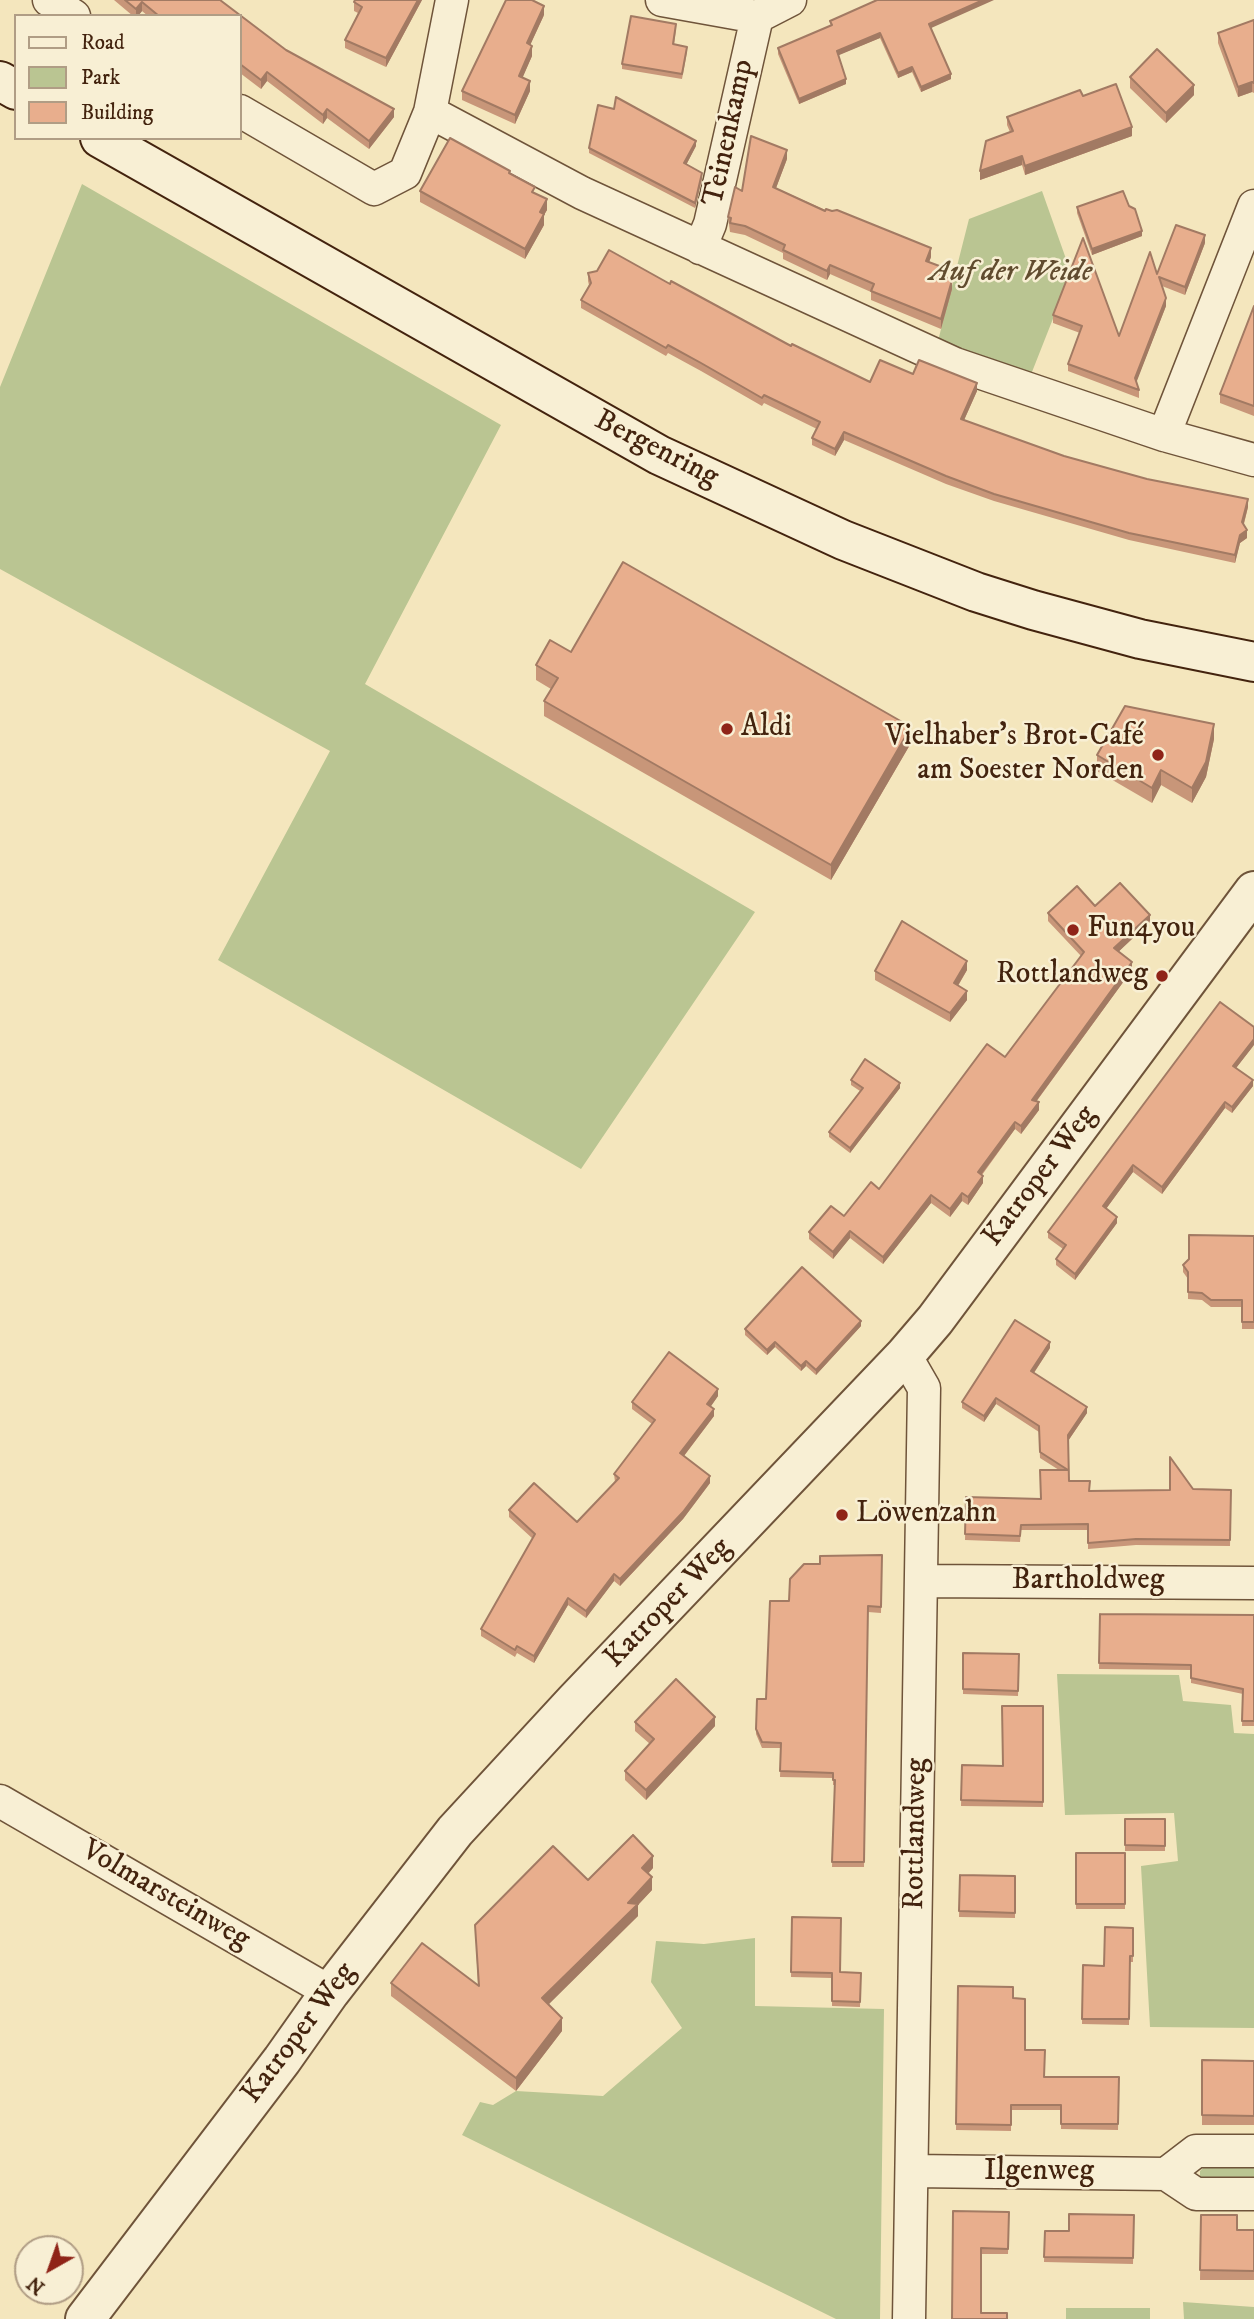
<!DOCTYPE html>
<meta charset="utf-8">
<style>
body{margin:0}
#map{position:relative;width:1254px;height:2319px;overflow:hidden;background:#f4e6bd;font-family:"IM FELL DW Pica",serif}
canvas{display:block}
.legend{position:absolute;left:14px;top:14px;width:228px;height:126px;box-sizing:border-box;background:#f8efd4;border:2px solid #b09d85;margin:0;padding:9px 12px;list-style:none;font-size:21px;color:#43230e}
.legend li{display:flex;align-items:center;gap:14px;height:35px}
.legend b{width:35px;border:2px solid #b09d85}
.north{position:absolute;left:14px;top:2235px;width:70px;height:70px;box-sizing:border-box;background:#f8efd4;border:2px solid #b09d85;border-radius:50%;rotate:220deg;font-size:19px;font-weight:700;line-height:28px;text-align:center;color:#43230e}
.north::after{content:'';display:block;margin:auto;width:24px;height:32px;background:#8f2418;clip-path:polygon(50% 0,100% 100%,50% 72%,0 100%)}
</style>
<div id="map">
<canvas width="1254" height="2319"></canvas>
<ul class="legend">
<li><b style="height:9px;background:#f8efd4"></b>Road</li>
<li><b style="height:19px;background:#bac592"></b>Park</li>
<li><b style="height:19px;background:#e8ae8d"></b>Building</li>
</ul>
<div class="north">N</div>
</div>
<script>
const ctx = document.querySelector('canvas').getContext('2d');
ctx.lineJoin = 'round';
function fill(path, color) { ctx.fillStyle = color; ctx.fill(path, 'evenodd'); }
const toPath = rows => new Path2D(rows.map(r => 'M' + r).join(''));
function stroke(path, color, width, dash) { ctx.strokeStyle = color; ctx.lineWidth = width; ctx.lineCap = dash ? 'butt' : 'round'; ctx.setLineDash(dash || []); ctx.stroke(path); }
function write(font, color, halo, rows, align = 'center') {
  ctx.font = font + ' "IM FELL DW Pica",serif'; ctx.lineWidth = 5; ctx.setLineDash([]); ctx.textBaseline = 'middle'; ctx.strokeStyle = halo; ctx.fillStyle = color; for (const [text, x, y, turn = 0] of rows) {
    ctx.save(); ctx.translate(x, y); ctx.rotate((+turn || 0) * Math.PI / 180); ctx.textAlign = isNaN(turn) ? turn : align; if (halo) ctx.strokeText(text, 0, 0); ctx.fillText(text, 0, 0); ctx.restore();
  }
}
fill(toPath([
 [82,184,501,425,365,684,755,912,581,1169,218,960,330,751,0,569,0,387],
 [1042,191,1071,273,1030,377,938,341,969,219],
 [1057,1674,1179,1675,1183,1701,1231,1705,1234,1733,1254,1734,1254,2028,1150,2027,1141,1866,1178,1861,1174,1813,1065,1815],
 [755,1938,755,2006,884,2009,880,2319,836,2319,462,2135,480,2102,493,2105,516,2091,603,2096,682,2028,651,1982,656,1941,704,1944],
 [1205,2166,1254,2166,1254,2184,1200,2179,1200,2171],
 [1183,2302,1254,2307,1254,2319,1184,2319],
 [1066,2308,1150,2308,1150,2319,1066,2319]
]), '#bac592');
const minor = toPath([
 [49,0,74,16],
 [662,0,757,17,790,0],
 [240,111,374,189,405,173,430,112,452,0],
 [430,112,582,193,955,364,1164,435,1254,460],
 [700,248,710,224,757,17],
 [1164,435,1254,206],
 [905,1355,924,1388,909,2319],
 [921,1581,1254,1583],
 [0,1801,330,1992],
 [912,2171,1166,2174,1196,2194,1254,2194],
 [1166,2174,1196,2151,1254,2151]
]);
const tertiary = toPath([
 [85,2319,282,2060,330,1992,455,1831,574,1702,905,1355,935,1320,1254,891]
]);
const secondary = toPath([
 [0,81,16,90],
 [100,138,659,455,843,540,976,592,1033,610,1140,639,1254,662]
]);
stroke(minor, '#6f543a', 35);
stroke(tertiary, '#6f543a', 42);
stroke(secondary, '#43230e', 42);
stroke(minor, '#f8efd4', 32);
stroke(tertiary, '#f8efd4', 38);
stroke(secondary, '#f8efd4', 38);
fill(toPath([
 [114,0,220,0,286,50,394,117,369,149,327,118,323,124,267,81,261,89,240,73,240,16,148,16,142,11,138,16,133,16],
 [355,0,422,0,386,67,345,48,345,40,358,13,354,11,354,2],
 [544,15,530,45,532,56,522,78,530,91,515,124,462,100,462,91],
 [1254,20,1254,93,1252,92,1238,97,1218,43,1218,33],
 [830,21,931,28,951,79,921,92,912,72,898,78,880,38,838,55,846,84,799,104,778,54,778,48,831,26],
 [676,29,674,45,687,52,682,79,622,69,622,64],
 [1130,77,1194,95,1166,123,1130,88],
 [1083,96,1132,136,1025,175,1022,165,980,180,1010,132,1007,125,1007,117],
 [696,146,686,165,702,178,695,208,589,153,589,148],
 [787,159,776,188,931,257,929,262,952,289,941,329,871,300,871,292,830,274,827,280,783,259,783,253,745,235,730,232,728,217,742,191],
 [510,174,535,193,547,210,544,215,544,225,525,259,420,202,420,191],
 [1129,206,1142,236,1092,255,1077,213,1077,207],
 [1205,243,1185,295,1162,286,1166,306,1136,382,1139,390,1139,398,1068,371,1068,364,1080,333,1053,323,1053,315,1119,336,1157,274],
 [588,273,670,284,791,346,870,382,913,374,977,391,964,420,1064,456,1248,507,1244,524,1247,538,1240,543,1235,563,1129,540,994,501,946,484,844,440,835,456,812,445,812,438,817,429,764,403,762,406,701,371,668,353,666,356,581,308,581,300,589,285,588,281],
 [1254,306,1254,416,1220,403,1220,394],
 [571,652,911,743,831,880,544,716,544,701,551,689,536,680,536,665],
 [1214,739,1206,777,1192,803,1161,785,1152,803,1097,771,1097,755],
 [1095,906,1150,922,1118,952,1132,970,1036,1102,1039,1110,1021,1134,1015,1129,982,1175,983,1183,968,1205,962,1201,950,1217,931,1203,883,1264,850,1238,833,1259,809,1239,809,1232,844,1216,879,1189,1005,1057,1081,956,1048,921,1048,913],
 [967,970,958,986,967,1000,950,1022,875,980,875,971],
 [1254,1045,1236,1068,1253,1086,1232,1113,1225,1108,1162,1194,1133,1172,1106,1209,1117,1223,1075,1280,1056,1265,1056,1259,1063,1249,1048,1238,1048,1232],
 [851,1080,900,1088,850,1153,829,1137,829,1132,860,1091,851,1085],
 [1254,1236,1254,1329,1242,1329,1242,1307,1211,1307,1202,1300,1188,1299,1188,1279,1183,1272,1183,1265],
 [861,1326,816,1375,806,1366,801,1371,775,1347,767,1355,745,1335,745,1329],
 [1050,1348,1034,1373,1087,1413,1068,1441,1069,1481,1090,1491,1170,1490,1193,1489,1231,1490,1230,1546,1136,1545,1088,1549,1088,1530,1021,1530,1020,1542,965,1540,966,1497,1041,1499,1059,1470,1040,1458,1039,1432,996,1404,984,1422,962,1408,962,1402],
 [718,1396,710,1407,714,1416,684,1456,710,1483,683,1519,620,1586,614,1581,586,1618,568,1605,534,1663,517,1653,515,1657,481,1636,481,1629,533,1539,509,1517,509,1510,577,1522,615,1482,614,1474,652,1424,632,1409,632,1402],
 [882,1555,881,1613,868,1612,864,1867,832,1867,835,1785,833,1785,833,1778,780,1777,781,1748,762,1748,756,1734,757,1699,766,1699,789,1601,820,1564],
 [1100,1614,1254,1615,1254,1726,1242,1726,1243,1694,1191,1683,1191,1670,1099,1669],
 [963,1653,1019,1654,1018,1696,963,1694],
 [1043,1706,1043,1807,961,1806,962,1765,1003,1766],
 [635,1722,715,1726,646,1800,625,1780,625,1771,650,1744,635,1731],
 [1125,1819,1165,1819,1165,1851,1125,1851],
 [1076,1853,1125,1853,1125,1909,1076,1909],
 [653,1868,648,1874,652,1890,638,1905,638,1916,548,2004,562,2031,516,2091,391,1996,391,1983,478,1985,475,1925,588,1880],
 [960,1875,1015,1876,1015,1918,959,1917],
 [792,1917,840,1972,861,1973,860,2007,832,2006,832,1978,791,1977],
 [1133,1928,1133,1962,1130,1962,1129,2025,1082,2024,1083,1965,1104,1966],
 [958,1986,1013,1998,1025,2050,1044,2077,1119,2077,1118,2130,1061,2129,1061,2110,1011,2110,1011,2131,956,2130],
 [1202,2060,1254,2061,1254,2125,1202,2125],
 [953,2211,1009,2212,1008,2254,981,2254],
 [1134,2215,1133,2264,1044,2262,1045,2231,1069,2231],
 [1201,2215,1237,2230,1254,2230,1254,2280,1200,2280]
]), '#c89679');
fill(toPath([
 [418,0,422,0,386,67,386,58],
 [983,0,994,0,929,29,929,24],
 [142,2,142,11,138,16,136,16,136,9],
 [544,6,544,15,527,52,527,43],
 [880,33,880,38,837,56,837,51],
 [532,46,532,56,519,86,519,76],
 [912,67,912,72,898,78,898,73],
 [267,72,267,81,261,89,261,80],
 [951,74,951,79,921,92,921,87],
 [846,79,846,84,799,104,799,99],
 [530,81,530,91,515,124,515,115],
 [1252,82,1252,92,1238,97,1238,87],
 [1194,85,1194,95,1166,123,1166,113],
 [327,109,327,118,323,124,323,115],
 [394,109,394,117,369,149,369,141],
 [1132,127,1132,136,1025,175,1025,166],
 [696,141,696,146,684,169,684,163],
 [787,150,787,159,773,196,773,187],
 [1022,156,1022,165,980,180,980,171],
 [702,173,702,178,695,208,695,203],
 [547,199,547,210,544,215,544,225,525,259,525,249,540,212],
 [1142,231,1142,236,1092,255,1092,249],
 [1205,235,1205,243,1185,295,1185,287],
 [931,248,931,257,926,270,926,261],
 [830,265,830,274,827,280,827,271],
 [952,280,952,289,941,329,941,319],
 [1166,298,1166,306,1135,386,1135,378],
 [977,383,977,391,961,427,961,419],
 [844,432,844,440,835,456,835,449],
 [1248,499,1248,507,1242,530,1242,522],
 [1247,530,1247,538,1240,543,1235,563,1235,555,1240,535],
 [1214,724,1214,739,1206,777,1192,803,1192,788],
 [911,727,911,743,831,880,831,865],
 [1161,770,1161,785,1152,803,1152,788],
 [1150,915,1150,922,1114,956,1114,948],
 [967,961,967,970,954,992,954,983],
 [1132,962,1132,970,1032,1107,1032,1100],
 [967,991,967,1000,950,1022,950,1013],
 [1254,1039,1254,1045,1233,1072,1233,1066],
 [1253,1080,1253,1086,1232,1113,1232,1107],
 [900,1083,900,1088,850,1153,850,1148],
 [1039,1102,1039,1110,1021,1134,1021,1126],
 [1225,1102,1225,1108,1162,1194,1162,1187],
 [1015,1122,1015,1129,978,1179,978,1172],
 [1133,1165,1133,1172,1103,1213,1103,1206],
 [983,1176,983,1183,968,1205,968,1197],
 [962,1193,962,1201,950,1217,950,1209],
 [931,1195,931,1203,883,1264,883,1257],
 [1117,1217,1117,1223,1075,1280,1075,1274],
 [850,1231,850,1238,833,1259,833,1252],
 [861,1321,861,1326,816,1375,816,1370],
 [775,1342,775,1347,767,1355,767,1350],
 [1050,1342,1050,1348,1031,1377,1031,1371],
 [806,1361,806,1366,801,1371,801,1366],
 [718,1389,718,1396,707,1412,707,1404],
 [996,1398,996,1404,984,1422,984,1416],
 [1087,1407,1087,1413,1068,1441,1068,1435],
 [714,1409,714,1416,680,1461,680,1453],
 [710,1476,710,1483,683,1519,620,1586,620,1579],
 [614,1574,614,1581,586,1618,586,1611],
 [568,1598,568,1605,534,1663,534,1656],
 [715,1717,715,1726,646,1800,646,1790],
 [653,1856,653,1868,642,1880,642,1868],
 [652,1877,652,1890,638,1905,638,1916,542,2011,542,1998],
 [562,2018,562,2031,516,2091,516,2078]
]), '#a27a63');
const building = toPath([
 [125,0,220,0,286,50,394,109,369,141,327,109,323,115,267,72,261,80,240,64,240,16,159,16,142,2,136,9,125,0],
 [355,0,418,0,386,58,345,40,362,7,354,2,355,0],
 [506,0,532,0,544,6,527,43,532,46,519,76,530,81,515,115,462,91,506,0],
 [877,0,983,0,929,24,951,74,921,87,912,67,898,73,880,33,837,51,846,79,799,99,778,48,832,25,830,21,877,0],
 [631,16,676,24,673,44,687,47,682,74,622,64,631,16],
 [1254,20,1254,83,1252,82,1238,87,1218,33,1254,20],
 [1157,49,1194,85,1166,113,1130,77,1157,49],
 [1116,84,1132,127,1025,166,1022,156,980,171,986,141,1013,131,1007,117,1080,90,1083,96,1116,84],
 [616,97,696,141,684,163,702,173,695,203,589,148,598,105,614,109,616,97],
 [751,136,787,150,773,187,825,211,826,209,832,211,837,210,931,248,926,261,942,267,939,274,952,280,941,319,871,291,874,284,830,265,827,271,783,250,785,245,745,226,730,223,731,218,728,217,735,187,742,191,751,136],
 [450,138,510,171,509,173,535,187,532,192,547,199,540,212,544,214,525,249,420,191,450,138],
 [1123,191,1129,206,1135,209,1142,231,1092,249,1077,207,1123,191],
 [1176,225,1205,235,1185,287,1159,277,1166,298,1135,378,1139,390,1068,364,1082,326,1053,315,1083,238,1119,336,1150,252,1157,274,1176,225],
 [609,250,670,284,671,281,791,346,792,344,870,382,880,360,913,374,919,360,977,383,961,419,1064,456,1147,479,1248,499,1242,522,1247,530,1240,535,1235,555,1129,533,994,494,946,476,844,432,835,449,812,438,820,422,764,395,762,398,701,363,668,345,666,348,581,300,591,283,588,273,597,271,609,250],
 [1254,306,1254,406,1220,394,1254,306],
 [623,562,911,727,831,865,544,701,558,678,536,665,550,640,571,652,623,562],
 [1125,706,1214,724,1206,762,1192,788,1161,770,1152,788,1097,755,1125,706],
 [1120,883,1150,915,1114,948,1132,962,1032,1100,1039,1102,1021,1126,1015,1122,978,1172,983,1176,968,1197,962,1193,950,1209,931,1195,883,1257,850,1231,833,1252,809,1232,831,1206,844,1216,871,1182,879,1189,987,1044,1005,1057,1084,952,1048,913,1077,886,1095,906,1120,883],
 [902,921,967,961,954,983,967,991,950,1013,875,971,902,921],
 [1220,1002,1254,1027,1254,1039,1233,1066,1253,1080,1232,1107,1225,1102,1162,1187,1133,1165,1103,1206,1117,1217,1075,1274,1056,1259,1066,1245,1048,1232,1220,1002],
 [865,1059,900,1083,850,1148,829,1132,863,1088,851,1080,865,1059],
 [1189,1235,1254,1236,1254,1322,1242,1322,1242,1300,1211,1300,1202,1293,1188,1292,1188,1272,1183,1265,1189,1259,1189,1235],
 [802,1267,861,1321,816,1370,806,1361,801,1366,775,1342,767,1350,745,1329,802,1267],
 [1015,1320,1050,1342,1031,1371,1087,1407,1068,1435,1069,1481,1090,1481,1089,1491,1170,1490,1170,1457,1193,1489,1231,1490,1230,1540,1136,1539,1088,1543,1088,1524,1021,1525,1020,1536,965,1534,966,1497,1041,1499,1040,1470,1068,1470,1040,1452,1039,1426,996,1398,984,1416,962,1402,1015,1320],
 [669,1352,718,1389,707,1404,714,1409,680,1453,710,1476,683,1512,620,1579,614,1574,586,1611,568,1598,534,1656,517,1646,515,1650,481,1629,535,1534,509,1510,534,1483,577,1522,619,1478,614,1474,655,1420,632,1402,669,1352],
 [882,1555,881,1607,868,1606,864,1862,832,1862,835,1780,833,1780,833,1773,780,1771,781,1743,762,1742,756,1729,757,1699,766,1699,770,1601,789,1601,790,1579,804,1564,820,1564,820,1556,882,1555],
 [1100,1614,1254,1615,1254,1721,1242,1721,1243,1689,1191,1678,1191,1665,1099,1663,1100,1614],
 [963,1653,1019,1654,1018,1691,963,1689,963,1653],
 [676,1679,715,1717,646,1790,625,1771,654,1739,635,1722,676,1679],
 [1002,1706,1043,1706,1043,1802,961,1800,962,1765,1003,1766,1002,1706],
 [1125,1819,1165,1819,1165,1846,1125,1845,1125,1819],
 [633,1835,653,1856,642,1868,652,1877,628,1903,638,1904,542,1998,562,2018,516,2078,391,1983,422,1943,479,1986,475,1925,553,1846,588,1880,633,1835],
 [1076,1853,1125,1853,1125,1904,1076,1904,1076,1853],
 [960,1875,1015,1876,1015,1913,959,1911,960,1875],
 [792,1917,841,1918,840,1972,861,1973,860,2002,832,2001,832,1973,791,1972,792,1917],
 [1105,1927,1133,1928,1133,1956,1130,1956,1129,2019,1082,2019,1083,1965,1104,1966,1105,1927],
 [958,1986,1013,1987,1013,1998,1025,1999,1025,2050,1045,2050,1044,2077,1119,2077,1118,2124,1061,2124,1061,2105,1011,2105,1011,2125,956,2124,958,1986],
 [1202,2060,1254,2061,1254,2116,1202,2115,1202,2060],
 [953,2211,1009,2212,1008,2249,981,2248,981,2313,1007,2313,1007,2319,952,2319,953,2211],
 [1069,2214,1134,2215,1133,2258,1044,2257,1045,2231,1069,2231,1069,2214],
 [1201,2215,1237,2215,1237,2230,1254,2230,1254,2271,1200,2270,1201,2215]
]);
fill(building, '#e8ae8d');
stroke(building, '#a27a63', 2);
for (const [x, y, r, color] of [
 [727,729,7,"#8f2418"],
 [1158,755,7,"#8f2418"],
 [1073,930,7,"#8f2418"],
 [1162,976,7,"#8f2418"],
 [842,1515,7,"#8f2418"]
]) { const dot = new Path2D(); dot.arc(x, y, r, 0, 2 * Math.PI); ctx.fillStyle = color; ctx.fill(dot); stroke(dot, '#f8efd4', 2.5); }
write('30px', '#43230e', '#f8efd4', [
 ["Teinenkamp",730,133,-78],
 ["Bergenring",656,450,27],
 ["Katroper Weg",1041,1177,-53],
 ["Bartholdweg",1088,1582],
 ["Katroper Weg",669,1604,-46],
 ["Rottlandweg",917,1834,-89],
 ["Volmarsteinweg",165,1896,30],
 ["Katroper Weg",300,2034,-53],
 ["Ilgenweg",1039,2173]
]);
write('italic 30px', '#614c2f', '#f8efd4', [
 ["Auf der Weide",1011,274]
]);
write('30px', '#43230e', '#f8efd4', [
 ["Aldi",741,729],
 ["Vielhaber's Brot-Café",1144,738,"right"],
 ["am Soester Norden",1144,772,"right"],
 ["Fun4you",1087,930],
 ["Rottlandweg",1148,976,"right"],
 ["Löwenzahn",856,1515]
], 'left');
</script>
